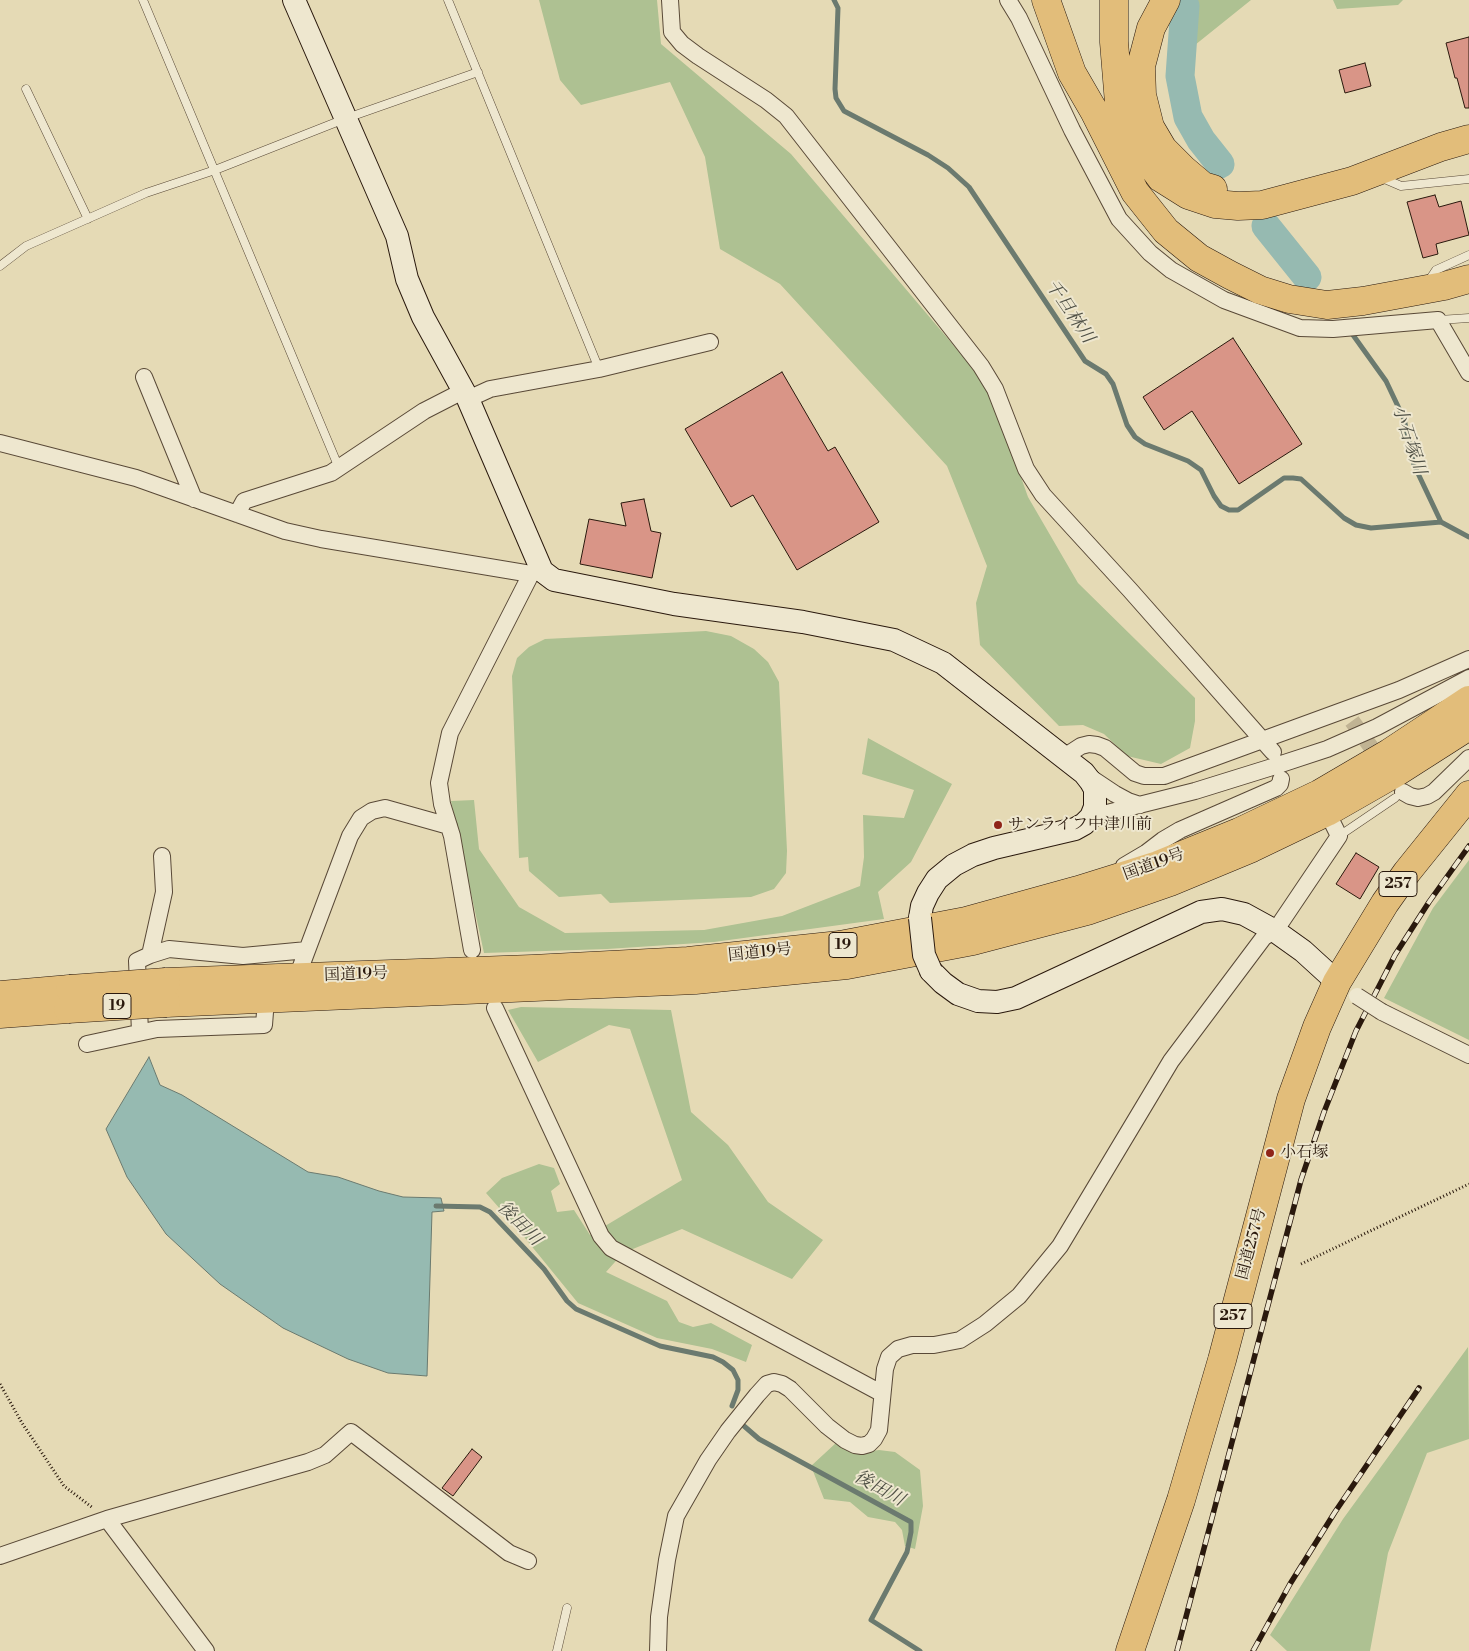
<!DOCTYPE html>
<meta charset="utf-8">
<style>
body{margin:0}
canvas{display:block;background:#e5dab5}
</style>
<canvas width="1469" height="1651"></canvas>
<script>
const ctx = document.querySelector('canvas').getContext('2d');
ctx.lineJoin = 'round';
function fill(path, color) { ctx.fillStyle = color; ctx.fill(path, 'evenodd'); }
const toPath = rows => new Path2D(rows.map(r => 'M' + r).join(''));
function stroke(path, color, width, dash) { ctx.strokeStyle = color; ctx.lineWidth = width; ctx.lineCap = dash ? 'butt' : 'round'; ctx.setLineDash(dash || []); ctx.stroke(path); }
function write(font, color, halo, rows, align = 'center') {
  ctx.font = font + ' "Libre Bodoni","Noto Serif JP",serif'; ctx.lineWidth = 4; ctx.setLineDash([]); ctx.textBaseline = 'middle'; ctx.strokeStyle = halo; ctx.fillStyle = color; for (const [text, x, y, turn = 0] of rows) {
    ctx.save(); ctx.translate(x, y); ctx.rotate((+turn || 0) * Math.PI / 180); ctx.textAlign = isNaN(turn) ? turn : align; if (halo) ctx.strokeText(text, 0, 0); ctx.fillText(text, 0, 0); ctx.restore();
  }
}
fill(toPath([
 [539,0,657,0,661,44,791,154,989,387,1028,497,1078,583,1195,698,1195,721,1190,748,1161,764,1127,756,1104,734,1083,725,1059,726,980,645,976,603,987,566,947,466,780,284,720,249,705,157,670,82,581,105,560,80],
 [1194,0,1251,0,1190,49],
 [1333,0,1403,0,1398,5,1337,9],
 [706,631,731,636,754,649,768,662,779,682,787,851,786,873,774,889,751,897,610,903,601,894,559,897,529,871,528,857,519,858,512,676,517,658,529,647,545,639],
 [868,738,952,784,911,862,878,892,884,919,714,942,607,949,484,953,451,801,474,800,479,849,519,907,565,933,704,930,782,916,860,886,864,857,863,815,904,818,914,790,862,774],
 [1469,860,1469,1040,1384,998,1433,908],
 [521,1007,671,1010,691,1112,728,1145,768,1202,823,1240,792,1279,682,1229,623,1253,606,1272,667,1301,679,1322,693,1327,711,1323,752,1345,746,1362,712,1349,657,1338,578,1303,516,1227,486,1193,502,1178,539,1164,554,1168,560,1184,551,1191,557,1212,574,1210,590,1235,682,1180,630,1029,609,1025,538,1062,508,1010],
 [1468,1347,1469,1439,1427,1453,1388,1553,1370,1651,1287,1651,1270,1635,1343,1519],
 [837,1442,859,1453,879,1450,895,1452,920,1470,923,1506,915,1549,905,1546,902,1530,895,1522,868,1517,850,1502,824,1499,811,1466]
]), '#aec192');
const water = toPath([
 [149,1057,160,1085,182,1095,308,1172,338,1177,379,1191,403,1197,441,1198,444,1211,432,1212,427,1376,388,1373,348,1359,283,1328,220,1284,166,1234,127,1177,106,1129,149,1057]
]);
fill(water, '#96bab1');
stroke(water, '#6b7a6f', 1);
stroke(toPath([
 [834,0,838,8,835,89,836,98,844,111,928,155,948,168,969,187,1085,361,1106,374,1113,384,1127,425,1135,437,1145,444,1188,461,1201,470,1214,496,1221,506,1229,510,1238,510,1284,478,1293,478,1301,479,1344,518,1356,525,1371,528,1441,522,1469,537],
 [1353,335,1386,381,1404,419,1414,465,1441,522],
 [436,1206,480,1207,490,1212,544,1269,567,1301,576,1309,660,1346,713,1357,723,1362,733,1370,738,1380,738,1390,732,1406],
 [744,1426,759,1439,911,1522,911,1532,907,1552,871,1620,920,1651]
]), '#6b7a6f', 5);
stroke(toPath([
 [1185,6,1180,76,1188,117,1201,140,1220,164],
 [1266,226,1307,277]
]), '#96bab1', 29);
const building = toPath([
 [1469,37,1469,108,1465,108,1457,78,1455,78,1446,43,1469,37],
 [1365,63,1371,86,1345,93,1339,70,1365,63],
 [1435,195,1439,207,1461,201,1469,235,1436,244,1438,254,1423,258,1407,202,1435,195],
 [1233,338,1302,444,1239,484,1192,411,1164,430,1143,397,1233,338],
 [782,372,828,451,835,447,879,522,797,570,753,495,731,507,685,429,782,372],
 [644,499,651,531,661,533,652,578,580,564,589,519,626,526,621,503,644,499],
 [1356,853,1379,867,1360,899,1336,884,1356,853],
 [472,1449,482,1457,453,1496,442,1488,472,1449]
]);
fill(building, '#d99587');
stroke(building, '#2a190d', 1);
stroke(toPath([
 [1352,721,1384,765]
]), '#c0b393', 16, [16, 8]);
const lane = toPath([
 [143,0,339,468],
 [448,0,599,369],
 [26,89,88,219],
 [1380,177,1401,186,1469,179],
 [0,266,26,246,146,193,215,170,347,118,478,72],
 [1428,282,1436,270,1469,255],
 [1439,320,1469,318],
 [1339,836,1395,798],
 [557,1651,567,1608]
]);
const street = toPath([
 [670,0,672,32,682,44,698,56,766,100,786,116,981,366,995,389,1026,469,1043,495,1130,590,1273,752],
 [1008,0,1019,18,1072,130,1119,219,1150,253,1171,270,1224,300,1300,328,1333,329,1438,320,1469,373],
 [144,377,194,499],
 [468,399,490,389,599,369,710,342],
 [0,443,136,478,285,531,321,539,531,574,542,571],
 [237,514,244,501,331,473,424,411,463,391],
 [1064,757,1081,746,1089,744,1097,745,1105,748,1135,773,1144,776,1164,776,1399,690,1469,659],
 [1088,776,1115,794,1128,801,1140,805],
 [1403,792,1410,796,1418,798,1427,796,1434,792,1469,758],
 [1091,817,1195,791,1269,768,1327,749,1377,727,1469,678],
 [1124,866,1146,853,1163,840,1180,830,1276,788,1280,784,1281,779],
 [472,950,452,836,442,804,439,783,450,733,531,574],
 [150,955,164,892,162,856],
 [297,977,350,836,361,818,372,811,385,808,449,826],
 [495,1008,601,1236,611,1248,881,1393],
 [1382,1012,1469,1055],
 [140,1032,137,961,150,955,169,949,243,956,307,950],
 [87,1044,157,1029,264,1025,266,999],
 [107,1519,206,1651],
 [0,1556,107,1519,308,1462,325,1455,351,1432,509,1553,528,1561],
 [658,1651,659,1617,667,1560,676,1516,708,1460,728,1431,757,1395,767,1384,774,1382,782,1384,790,1389,827,1426,845,1440,855,1445,862,1446,869,1444,874,1439,879,1430,885,1369,889,1357,898,1349,912,1345,934,1345,960,1340,985,1324,1019,1296,1060,1246,1171,1061,1264,937,1275,931,1339,836,1327,812]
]);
const secondary = toPath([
 [294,0,397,236,407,279,423,317,468,399,542,571,554,580,674,604,803,622,894,640,943,663,1084,773,1091,782,1095,789,1095,807,1091,817,1084,824,1075,829,994,848,973,855,954,865,937,879,928,893,922,906,920,918],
 [931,971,943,983,958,994,978,1001,997,1002,1016,998,1201,912,1222,909,1244,914,1275,931,1303,951,1337,982]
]);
const highway = toPath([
 [1046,0,1072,73,1094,111,1135,192,1166,231,1199,258,1230,275,1260,290,1289,299,1327,305,1363,301,1444,286,1469,279],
 [1114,0,1114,42,1119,103,1133,140,1149,162,1161,178,1188,195,1215,204,1238,206,1262,205,1352,181,1441,147,1469,139],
 [1166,0,1151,28,1141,66,1142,95,1150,127,1163,149,1183,169,1203,186,1213,189],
 [166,982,532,969,688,961,840,945,966,921,1078,890,1158,865,1239,832,1319,794,1389,753,1469,700],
 [0,995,70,989],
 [166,1003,695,980,847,965,973,941,1087,911,1170,882,1252,848,1327,812,1397,772,1469,726],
 [0,1014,68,1009],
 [1130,1651,1181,1500,1222,1360,1291,1099,1317,1027,1337,982,1385,903,1407,872,1469,795]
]);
stroke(lane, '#594937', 9);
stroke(street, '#594937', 18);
stroke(secondary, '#2a190d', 24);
stroke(highway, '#2a190d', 29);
stroke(toPath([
 [1301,1264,1469,1184],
 [0,1384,22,1423,64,1486,93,1508]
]), '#2a190d', 3, [1, 2.5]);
stroke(lane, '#eee7cf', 8);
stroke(street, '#eee7cf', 16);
stroke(secondary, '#eee7cf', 22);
stroke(highway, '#e2bd7a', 28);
const rail = toPath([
 [1177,1651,1301,1180,1324,1112,1356,1031,1395,955,1429,902,1469,846],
 [1253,1651,1290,1584,1335,1512,1419,1388]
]);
stroke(rail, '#2a190d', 5.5);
stroke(rail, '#eee7cf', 4, [11]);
const streetBridge = toPath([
 [1357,996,1382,1012]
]);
const secondaryBridge = toPath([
 [920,918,924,955,931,971]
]);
const highwayBridge = toPath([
 [70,989,166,982],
 [68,1009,166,1003]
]);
stroke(streetBridge, '#594937', 18, []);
stroke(secondaryBridge, '#2a190d', 24, []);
stroke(highwayBridge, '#2a190d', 29, []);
stroke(streetBridge, '#eee7cf', 16);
stroke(secondaryBridge, '#eee7cf', 22);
stroke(highwayBridge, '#e2bd7a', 28);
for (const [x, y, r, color] of [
 [998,825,5,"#8f2418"],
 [1270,1153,5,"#8f2418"]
]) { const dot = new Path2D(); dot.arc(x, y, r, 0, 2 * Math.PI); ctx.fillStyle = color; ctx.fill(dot); stroke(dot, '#eee7cf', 2); }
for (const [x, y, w] of [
 [1398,884,38],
 [843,945,28],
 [117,1006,28],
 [1233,1316,38]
]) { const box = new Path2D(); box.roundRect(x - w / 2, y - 12.5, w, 25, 4); ctx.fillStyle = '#eee7cf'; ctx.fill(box); stroke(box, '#2a190d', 1); }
write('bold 15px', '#2a190d', null, [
 ["257",1398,884],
 ["19",843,945],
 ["19",117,1006],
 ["257",1233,1316]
]);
write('16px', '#2a190d', '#eee7cf', [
 ["サンライフ中津川前",1008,825],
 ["小石塚",1280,1153]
], 'left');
write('16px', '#2a190d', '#eee7cf', [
 ["国道19号",1154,865,-20],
 ["国道19号",760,953,-6],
 ["国道19号",356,975,-2],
 ["国道257号",1252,1244,-75]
]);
write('italic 18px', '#505146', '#eee7cf', [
 ["千旦林川",1069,312,56],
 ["小石塚川",1408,440,72],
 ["後田川",519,1224,45],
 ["後田川",879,1489,29]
]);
</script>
